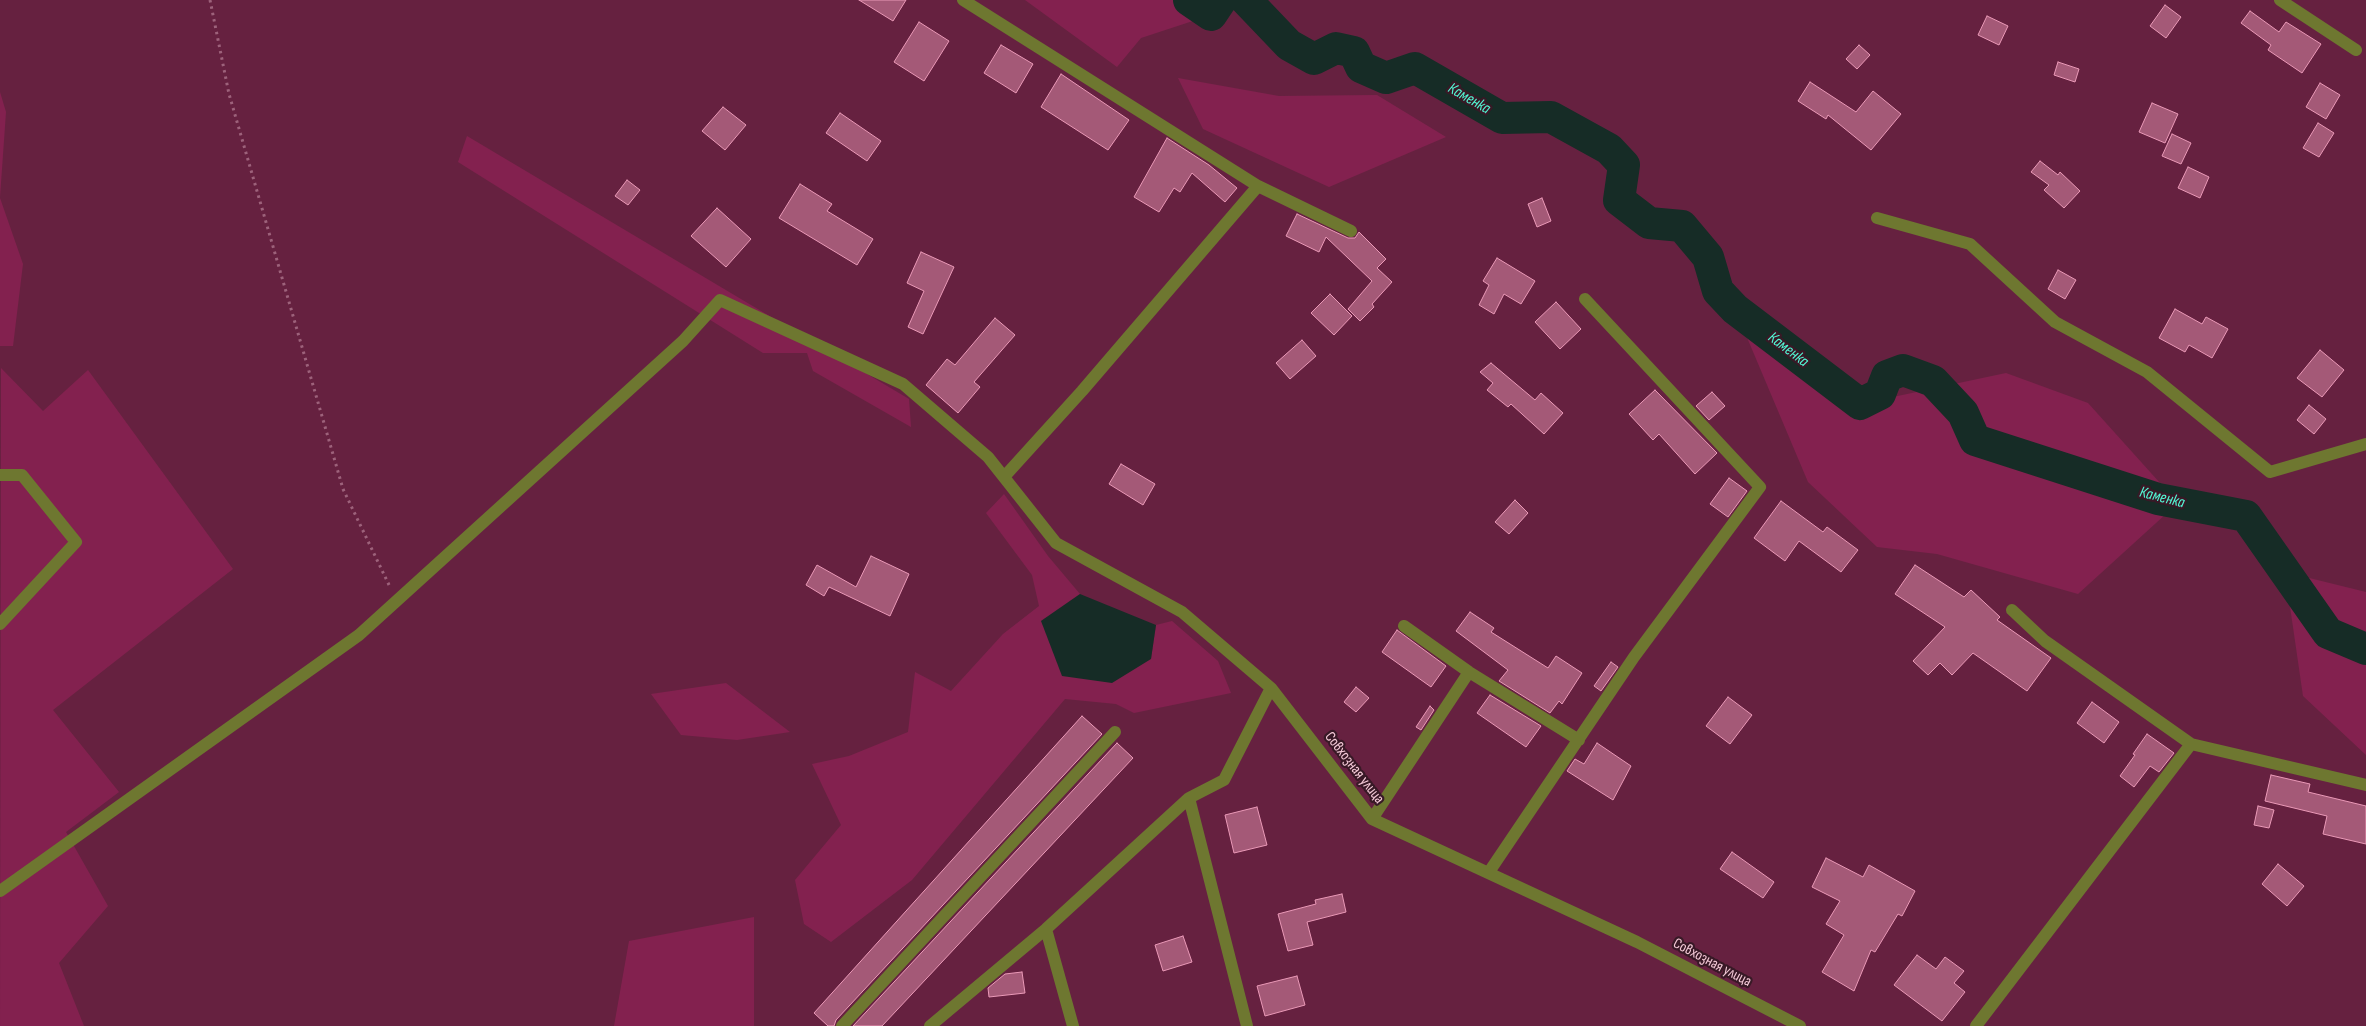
<!DOCTYPE html>
<meta charset="utf-8">
<style>
body{margin:0}
canvas{display:block;background:#662140}
</style>
<canvas width="2366" height="1026"></canvas>
<script>
const ctx = document.querySelector('canvas').getContext('2d');
ctx.lineJoin = 'round';
function fill(path, color) { ctx.fillStyle = color; ctx.fill(path, 'evenodd'); }
const toPath = rows => new Path2D(rows.map(r => 'M' + r).join(''));
function stroke(path, color, width, dash) { ctx.strokeStyle = color; ctx.lineWidth = width; ctx.lineCap = dash ? 'butt' : 'round'; ctx.setLineDash(dash || []); ctx.stroke(path); }
function write(font, color, halo, rows, align = 'center') {
  ctx.font = font + ' "Sofia Sans Condensed",sans-serif'; ctx.lineWidth = 4.5; ctx.setLineDash([]); ctx.textBaseline = 'middle'; ctx.strokeStyle = halo; ctx.fillStyle = color; for (const [text, x, y, turn = 0] of rows) {
    ctx.save(); ctx.translate(x, y); ctx.rotate((+turn || 0) * Math.PI / 180); ctx.textAlign = isNaN(turn) ? turn : align; if (halo) ctx.strokeText(text, 0, 0); ctx.fillText(text, 0, 0); ctx.restore();
  }
}
fill(toPath([
 [1025,0,1218,0,1211,15,1141,38,1117,67],
 [1178,78,1279,96,1377,95,1446,137,1329,187,1203,129],
 [0,92,6,112,0,197],
 [467,136,909,399,911,427,813,371,807,353,763,353,458,162],
 [0,198,23,264,13,346,0,346],
 [1735,309,1860,404,2006,373,2088,403,2178,503,2078,594,1937,554,1877,547,1808,482],
 [1,368,43,411,88,370,233,569,53,710,119,792,66,832,108,906,59,963,84,1026,0,1026],
 [1004,494,1048,556,1080,594,1041,621,1151,659,1156,625,1172,621,1218,661,1231,693,1134,713,1116,704,1065,699,912,880,831,942,804,924,795,880,841,825,812,764,849,756,908,732,915,672,951,691,1003,634,1039,606,1032,575,986,513],
 [2285,572,2366,592,2366,755,2303,696],
 [726,683,790,732,737,740,681,735,651,694],
 [754,917,754,1026,614,1026,629,941]
]), '#83214f');
fill(toPath([
 [1080,594,1156,625,1151,659,1112,683,1062,676,1041,621]
]), '#162c26');
stroke(toPath([
 [1189,0,1211,15,1221,0],
 [1246,0,1289,45,1314,59,1336,48,1354,52,1361,67,1386,78,1415,68,1502,118,1551,117,1609,149,1624,165,1619,200,1649,223,1682,226,1708,257,1718,291,1735,309,1860,404,1880,394,1887,376,1903,370,1933,381,1963,413,1975,440,2158,499,2246,516,2328,633,2366,649]
]), '#162c26', 32);
const building = toPath([
 [859,0,906,0,893,21,859,0],
 [2165,5,2181,17,2166,38,2150,26,2165,5],
 [2250,11,2279,32,2286,22,2321,44,2302,73,2268,50,2271,45,2241,23,2250,11],
 [1987,16,2008,26,1999,45,1978,35,1987,16],
 [919,22,949,41,924,81,894,62,919,22],
 [1001,45,1033,64,1016,93,984,73,1001,45],
 [1859,45,1870,55,1857,69,1846,59,1859,45],
 [2058,62,2079,69,2075,82,2054,75,2058,62],
 [1061,74,1129,120,1108,150,1041,107,1061,74],
 [1810,82,1856,112,1873,91,1901,114,1871,150,1828,115,1826,119,1798,101,1810,82],
 [2320,83,2340,95,2326,119,2306,107,2320,83],
 [2152,103,2178,114,2165,143,2139,132,2152,103],
 [723,107,746,125,725,150,702,131,723,107],
 [840,113,881,141,867,161,826,133,840,113],
 [2318,123,2334,133,2319,157,2303,148,2318,123],
 [2172,134,2191,143,2181,164,2162,156,2172,134],
 [1167,138,1209,165,1237,188,1225,202,1192,173,1180,192,1174,188,1159,212,1134,197,1167,138],
 [2040,161,2058,175,2060,172,2080,191,2064,208,2044,190,2049,185,2031,172,2040,161],
 [2188,167,2209,177,2200,198,2178,188,2188,167],
 [627,180,640,190,628,205,615,196,627,180],
 [800,184,832,204,827,211,873,239,857,265,779,218,800,184],
 [1542,198,1551,221,1537,227,1528,204,1542,198],
 [717,208,751,239,726,267,691,236,717,208],
 [1297,214,1348,238,1355,238,1359,232,1386,259,1377,268,1392,282,1372,304,1374,307,1360,321,1348,309,1372,281,1326,237,1319,252,1286,236,1297,214],
 [921,252,954,267,923,334,908,327,924,291,907,283,921,252],
 [1497,258,1535,281,1521,304,1504,294,1494,314,1479,305,1489,285,1483,281,1497,258],
 [2058,270,2076,280,2065,299,2048,289,2058,270],
 [1330,294,1352,316,1334,335,1311,313,1330,294],
 [1556,302,1581,329,1560,349,1535,322,1556,302],
 [2175,309,2202,324,2206,317,2228,329,2212,358,2189,345,2185,352,2159,338,2175,309],
 [995,318,1015,335,974,382,980,387,958,413,926,385,947,359,955,365,995,318],
 [1302,340,1316,356,1290,379,1276,363,1302,340],
 [2320,350,2344,370,2322,397,2297,378,2320,350],
 [1491,363,1535,400,1541,393,1563,413,1544,434,1511,404,1508,407,1487,390,1493,383,1480,372,1491,363],
 [1655,390,1717,453,1695,474,1659,434,1653,440,1629,414,1655,390],
 [1712,392,1725,406,1709,420,1696,406,1712,392],
 [2309,405,2326,419,2314,434,2297,420,2309,405],
 [1121,464,1155,484,1143,505,1109,484,1121,464],
 [1729,478,1747,491,1728,517,1710,504,1729,478],
 [1515,500,1528,513,1509,534,1495,522,1515,500],
 [1781,501,1823,532,1827,527,1858,550,1841,572,1799,541,1785,561,1754,538,1781,501],
 [871,556,909,574,890,616,829,587,824,596,806,585,817,565,856,587,871,556],
 [1915,565,1964,597,1971,590,2000,617,1997,620,2051,658,2027,691,1973,653,1952,675,1940,663,1928,675,1913,661,1945,627,1895,594,1915,565],
 [1470,612,1494,628,1491,632,1548,668,1556,656,1582,673,1562,704,1559,701,1550,713,1499,681,1508,670,1456,631,1470,612],
 [1397,630,1446,666,1431,687,1382,652,1397,630],
 [1611,662,1618,667,1601,691,1594,686,1611,662],
 [1356,687,1369,698,1356,712,1344,702,1356,687],
 [1490,695,1541,726,1526,747,1477,713,1490,695],
 [1728,697,1752,715,1730,744,1706,726,1728,697],
 [2092,702,2119,722,2104,743,2077,723,2092,702],
 [1430,706,1434,710,1421,730,1416,727,1430,706],
 [1082,716,1102,734,836,1020,834,1026,828,1026,814,1013,1082,716],
 [2147,734,2174,753,2159,772,2150,766,2134,787,2120,776,2135,755,2133,754,2147,734],
 [1117,743,1133,758,882,1026,853,1026,1117,743],
 [1597,743,1631,766,1613,800,1567,771,1575,759,1584,764,1597,743],
 [2271,775,2310,784,2308,792,2366,806,2366,844,2323,834,2327,816,2265,801,2271,775],
 [2258,806,2274,810,2269,828,2254,825,2258,806],
 [1257,807,1267,845,1234,853,1225,815,1257,807],
 [1732,852,1774,882,1763,898,1720,869,1732,852],
 [1826,858,1863,877,1869,865,1915,891,1902,916,1898,914,1875,952,1871,950,1854,991,1822,972,1844,935,1826,924,1840,901,1812,887,1826,858],
 [2278,864,2304,886,2287,906,2262,884,2278,864],
 [1342,894,1346,912,1307,922,1313,945,1288,951,1278,914,1316,904,1315,900,1342,894],
 [1183,936,1192,962,1163,971,1155,945,1183,936],
 [1917,955,1936,969,1945,957,1964,971,1954,983,1965,992,1942,1021,1894,985,1917,955],
 [1022,972,1025,993,989,997,988,988,1005,974,1022,972],
 [1297,976,1305,1005,1265,1016,1257,986,1297,976]
]);
fill(building, '#a45977');
stroke(building, '#ea99b7', 1);
stroke(toPath([
 [210,0,229,94,343,489,390,587]
]), '#9d627b', 3, [2.5, 4]);
stroke(toPath([
 [963,0,1258,186,1082,391,1004,477],
 [2280,0,2356,50],
 [1258,186,1351,231],
 [1877,218,1970,244,2055,322,2147,372,2270,472,2366,444],
 [0,475,22,475,76,542,0,624],
 [2012,610,2045,641,2191,744,2366,785],
 [1404,626,1469,672,1579,740],
 [1189,798,1247,1026],
 [1372,819,1469,672],
 [1489,872,1634,657,1760,487,1585,299],
 [0,891,359,635,683,341,720,300,903,384,988,457,1056,543,1182,612,1271,688,1372,819,1637,942,1800,1026],
 [1046,929,1073,1026],
 [842,1026,1115,732],
 [930,1026,1046,929,1189,798,1224,780,1271,688],
 [1976,1026,2191,744]
]), '#6e7730', 12);
write('15px', '#f5cad8', '#381926', [
 ["Совхозная улица",1354,768,52],
 ["Совхозная улица",1712,963,28]
]);
write('italic 16px', '#52f9d6', '#381926', [
 ["Каменка",1469,99,30],
 ["Каменка",1788,350,37],
 ["Каменка",2162,498,14]
]);
</script>
